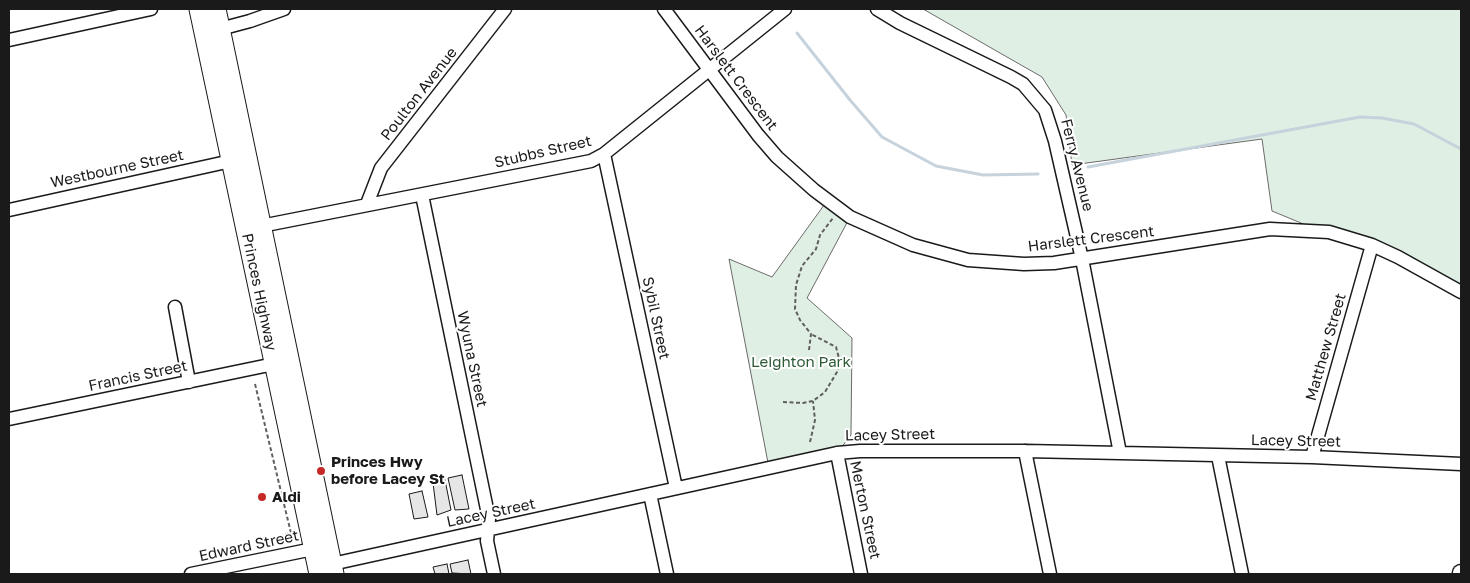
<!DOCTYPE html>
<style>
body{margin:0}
#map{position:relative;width:1470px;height:583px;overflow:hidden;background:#fff;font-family:"Golos Text",sans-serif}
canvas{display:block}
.frame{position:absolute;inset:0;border:10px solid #1a1a1a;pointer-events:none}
</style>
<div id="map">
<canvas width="1470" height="583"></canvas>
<div class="frame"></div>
</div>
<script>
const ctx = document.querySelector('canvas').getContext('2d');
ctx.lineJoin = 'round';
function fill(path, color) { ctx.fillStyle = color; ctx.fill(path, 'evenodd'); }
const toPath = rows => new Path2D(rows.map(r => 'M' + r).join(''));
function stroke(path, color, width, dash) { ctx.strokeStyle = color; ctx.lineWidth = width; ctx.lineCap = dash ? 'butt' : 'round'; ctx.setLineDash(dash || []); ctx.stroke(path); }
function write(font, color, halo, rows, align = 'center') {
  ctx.font = font + ' "Golos Text",sans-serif'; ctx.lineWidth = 4; ctx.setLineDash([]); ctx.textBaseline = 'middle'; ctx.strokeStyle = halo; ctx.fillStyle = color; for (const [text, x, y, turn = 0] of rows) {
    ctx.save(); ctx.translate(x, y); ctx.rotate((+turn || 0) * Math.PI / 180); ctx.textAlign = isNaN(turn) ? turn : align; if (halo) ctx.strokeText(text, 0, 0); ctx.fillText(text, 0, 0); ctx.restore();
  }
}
const green = toPath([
 [923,9,1461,9,1461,289,1272,211,1262,139,1072,165,1066,115,1042,77,923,9],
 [827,201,850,217,807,298,852,338,851,435,837,453,769,468,729,259,772,277,827,201]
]);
fill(green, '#e0efe3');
stroke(green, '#6a6a6a', 1);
stroke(toPath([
 [797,33,850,100,882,137,936,166,983,175,1038,174],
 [1088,167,1360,117,1382,118,1414,124,1461,149]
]), '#c6d2dc', 3);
const building = toPath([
 [462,475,469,509,455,510,448,478,462,475],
 [445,480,451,510,437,515,433,483,445,480],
 [422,491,428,517,414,519,409,494,422,491],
 [468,560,471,574,452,573,450,564,468,560],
 [447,564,449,574,435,574,433,567,447,564]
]);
fill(building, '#e6e6e6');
stroke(building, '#1a1a1a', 1);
const minor = toPath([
 [664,9,758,135,777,157,814,190,850,217,913,245,968,260,1024,264,1054,263,1270,229,1329,232,1372,245,1398,257,1461,292],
 [877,9,900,23,1011,77,1023,84,1045,110,1055,141,1082,259,1120,453],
 [220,29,250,21,284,9],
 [9,40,151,9],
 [604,154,676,488],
 [422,195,489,519,487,541,494,574],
 [367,204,381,168,505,9],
 [9,210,231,161],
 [261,226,591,161,604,154,785,9],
 [175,307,189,382],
 [9,419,274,364],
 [1025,451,1050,574],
 [837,453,861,574],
 [1218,456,1242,574],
 [1312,457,1372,245],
 [650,494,667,574],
 [332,564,837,453,860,451,1025,451,1312,457,1461,464],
 [191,574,313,549]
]);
const major = toPath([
 [1461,574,1461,573]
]);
const highway = toPath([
 [199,9,319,574],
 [216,9,334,574]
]);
stroke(minor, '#1a1a1a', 15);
stroke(major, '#1a1a1a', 19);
stroke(highway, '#1a1a1a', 21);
stroke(toPath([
 [809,350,811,334,800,320,795,309,796,285,802,266,816,249,820,235,833,218],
 [255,384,291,533,286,534,288,539,297,537],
 [783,402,803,403,813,401,825,392,837,372,840,362,836,347,811,334],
 [810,442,815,420,813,401]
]), '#5f5f5f', 2, [4, 2.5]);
stroke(minor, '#fff', 12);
stroke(major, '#fff', 16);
stroke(highway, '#fff', 19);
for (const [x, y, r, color] of [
 [321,471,5,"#c62828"],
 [262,497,5,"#c62828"]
]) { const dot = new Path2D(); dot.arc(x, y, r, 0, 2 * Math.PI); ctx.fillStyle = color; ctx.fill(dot); stroke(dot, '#fff', 2); }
write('15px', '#1a1a1a', '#fff', [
 ["Harslett Crescent",736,78,53],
 ["Poulton Avenue",419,94,-52],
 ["Stubbs Street",543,152,-13],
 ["Ferry Avenue",1077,165,76],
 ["Westbourne Street",117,169,-12],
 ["Harslett Crescent",1091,239,-7],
 ["Princes Highway",259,292,78],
 ["Sybil Street",656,318,78],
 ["Matthew Street",1326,347,-74],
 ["Wyuna Street",472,359,78],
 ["Francis Street",138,376,-12],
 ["Lacey Street",890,435,-1],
 ["Lacey Street",1296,441,1],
 ["Merton Street",865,510,78],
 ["Lacey Street",491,513,-12],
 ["Edward Street",249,546,-12]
]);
write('15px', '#2b5a34', '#fff', [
 ["Leighton Park",801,362]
]);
write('bold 15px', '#1a1a1a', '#fff', [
 ["Princes Hwy",331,462],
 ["before Lacey St",331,479],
 ["Aldi",272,497]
], 'left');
</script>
